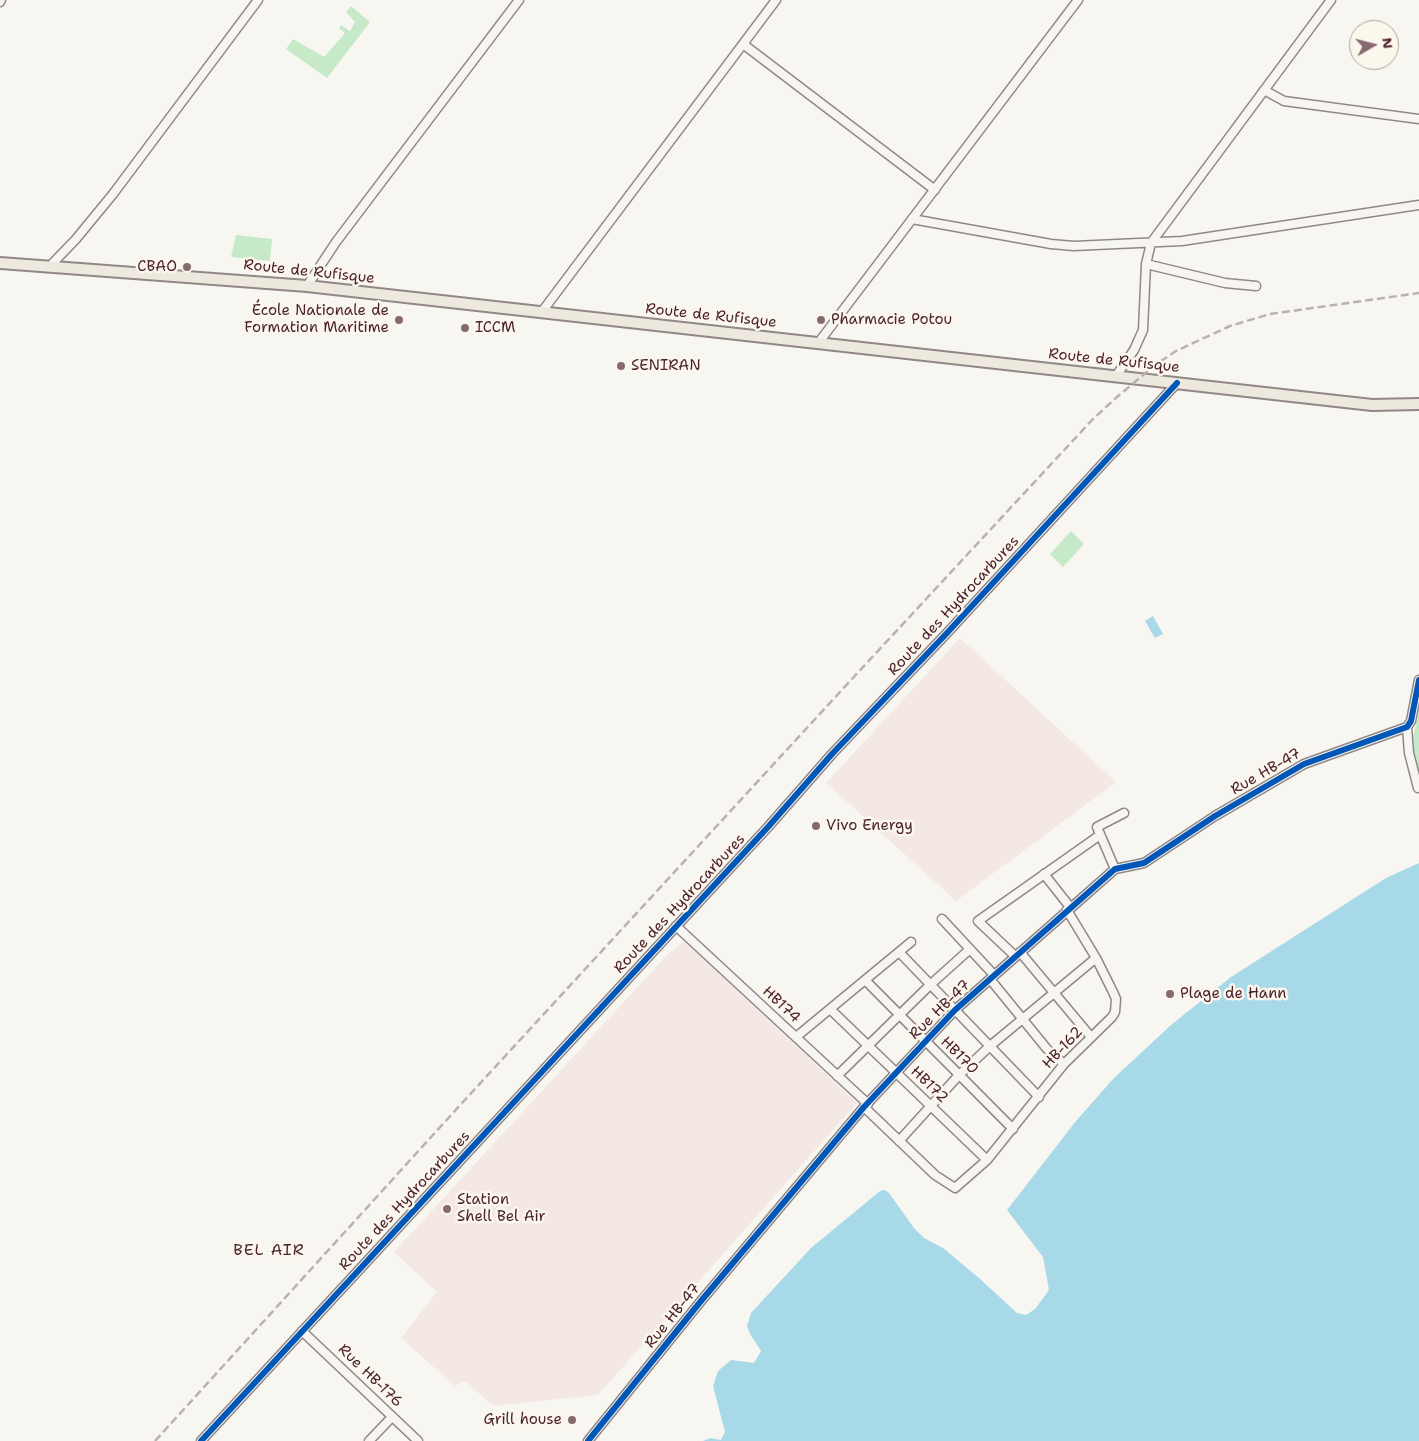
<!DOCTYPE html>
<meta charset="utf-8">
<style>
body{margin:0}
#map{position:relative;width:1419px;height:1441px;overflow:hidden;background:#f8f6f0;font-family:"Shantell Sans",sans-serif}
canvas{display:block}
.north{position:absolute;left:1349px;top:20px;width:50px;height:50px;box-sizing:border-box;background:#fbf7ec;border:1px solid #b4a19f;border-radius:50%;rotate:82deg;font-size:14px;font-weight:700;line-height:20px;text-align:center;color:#4a1f2b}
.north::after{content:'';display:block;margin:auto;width:18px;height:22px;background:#876a70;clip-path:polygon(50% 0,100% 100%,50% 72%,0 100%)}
</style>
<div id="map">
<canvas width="1419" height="1441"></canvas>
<div class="north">N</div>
</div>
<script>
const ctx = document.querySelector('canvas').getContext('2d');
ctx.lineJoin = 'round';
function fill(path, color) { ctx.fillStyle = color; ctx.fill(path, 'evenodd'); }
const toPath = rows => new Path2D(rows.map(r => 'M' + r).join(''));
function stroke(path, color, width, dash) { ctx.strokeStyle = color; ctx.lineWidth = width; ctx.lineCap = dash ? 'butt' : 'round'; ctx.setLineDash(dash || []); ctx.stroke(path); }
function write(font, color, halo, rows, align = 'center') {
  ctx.font = font + ' "Shantell Sans",sans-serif'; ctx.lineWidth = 5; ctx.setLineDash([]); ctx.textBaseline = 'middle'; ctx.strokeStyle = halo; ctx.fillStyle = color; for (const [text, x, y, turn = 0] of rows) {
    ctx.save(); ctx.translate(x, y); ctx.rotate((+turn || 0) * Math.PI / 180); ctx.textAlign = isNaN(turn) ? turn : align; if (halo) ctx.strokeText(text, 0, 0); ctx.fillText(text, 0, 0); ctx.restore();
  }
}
fill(toPath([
 [960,638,1116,782,956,901,826,783],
 [684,941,857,1103,598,1395,493,1406,465,1381,455,1386,401,1338,437,1292,394,1252,667,955]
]), '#f4e8e5');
fill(toPath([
 [351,6,370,22,327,78,286,49,293,39,324,57,345,33,339,28,341,25,350,31,355,22,346,12],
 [236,235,272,239,270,261,231,257],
 [1071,531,1084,544,1063,567,1050,554],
 [1419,710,1419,774,1411,747]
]), '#c6e9c8');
fill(toPath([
 [1153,616,1163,634,1155,638,1145,621],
 [1419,863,1419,1441,703,1441,710,1438,721,1440,725,1432,713,1386,718,1371,731,1360,754,1363,761,1351,750,1334,747,1326,751,1313,811,1248,880,1191,885,1190,889,1193,914,1228,924,1238,943,1248,979,1278,1017,1313,1026,1315,1035,1309,1049,1290,1043,1257,1007,1210,1076,1121,1114,1078,1171,1025,1231,977,1386,878]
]), '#a8d9e9');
const minor = toPath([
 [0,2,1,0],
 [743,44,935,190],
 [1264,90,1284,101,1419,119],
 [912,219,1051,244,1074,246,1182,241,1419,205],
 [1146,264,1225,283,1256,286],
 [50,266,76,239,113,194,258,0],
 [307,286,336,242,519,0],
 [541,313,776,0],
 [819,342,1078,0],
 [1116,376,1134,350,1143,330,1146,264,1151,243,1331,0],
 [1407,727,1409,753,1418,788],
 [1115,869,1097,827,1124,813],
 [1044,874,1070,907],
 [942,919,994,975],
 [676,926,868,1104],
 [899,952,1039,1097],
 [1020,952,1091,1037],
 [1015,956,978,921,1100,835],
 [990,979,1047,1049,1064,1064],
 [865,980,1013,1129],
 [830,1009,987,1160],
 [796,1037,911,942],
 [837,1076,930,985,970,949],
 [864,1107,935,1175,955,1188,987,1160,1064,1064,1112,1017,1115,1012,1116,999,1113,992,1096,958,1067,910],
 [899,1141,959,1075,990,1046,1096,958],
 [302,1331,418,1441],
 [201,1441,768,827,832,754,947,633,1177,383],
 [369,1441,392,1417],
 [588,1441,701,1301,864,1107,955,1010,1115,869,1144,863,1215,816,1304,764,1407,727,1411,721,1419,680]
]);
const major = toPath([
 [0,263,307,286,1372,405,1419,404]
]);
stroke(minor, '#918787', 11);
stroke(major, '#918787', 14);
stroke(minor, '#f6f5f1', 8);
stroke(major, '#eee9de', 10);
stroke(toPath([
 [155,1441,462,1103,851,680,1092,420,1117,397,1155,365,1176,351,1230,326,1270,314,1419,293]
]), '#b8b3b1', 2.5, [8, 4]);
stroke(toPath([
 [201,1441,768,827,832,754,947,633,1177,383],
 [588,1441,701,1301,864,1107,955,1010,1115,869,1144,863,1215,816,1304,764,1407,727,1411,721,1419,680]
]), '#0057b8', 6);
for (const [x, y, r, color] of [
 [187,267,5,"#876a70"],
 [399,320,5,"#876a70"],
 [821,320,5,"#876a70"],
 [465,328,5,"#876a70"],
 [621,366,5,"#876a70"],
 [816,826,5,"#876a70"],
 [1170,994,5,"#876a70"],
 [447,1209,5,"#876a70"],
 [572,1420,5,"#876a70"]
]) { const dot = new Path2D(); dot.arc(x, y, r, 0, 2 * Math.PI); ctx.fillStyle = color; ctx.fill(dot); stroke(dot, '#fbf7ec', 2); }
write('15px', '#4a1f2b', '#fbf7ec', [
 ["CBAO",177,267,"right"],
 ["École Nationale de",389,311,"right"],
 ["Formation Maritime",389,328,"right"],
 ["Pharmacie Potou",831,320],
 ["ICCM",475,328],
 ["SENIRAN",631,366],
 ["Vivo Energy",826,826],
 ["Plage de Hann",1180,994],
 ["Station",457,1200],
 ["Shell Bel Air",457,1217],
 ["Grill house",562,1420,"right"]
], 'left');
write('15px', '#4a1f2b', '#fbf7ec', [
 ["Route de Rufisque",309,272,6],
 ["Route de Rufisque",711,316,6],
 ["Route de Rufisque",1114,361,6],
 ["Route des Hydrocarbures",954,606,-47],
 ["Rue HB-47",1266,772,-30],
 ["Route des Hydrocarbures",680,904,-47],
 ["HB174",781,1005,43],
 ["Rue HB-47",940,1010,-44],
 ["HB-162",1063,1048,-47],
 ["HB170",959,1056,45],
 ["HB172",929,1085,44],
 ["Route des Hydrocarbures",405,1201,-47],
 ["Rue HB-47",673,1316,-51],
 ["Rue HB-176",370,1376,44]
]);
ctx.letterSpacing = '1px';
write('16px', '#4a1f2b', '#fbf7ec', [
 ["BEL AIR",269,1251]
]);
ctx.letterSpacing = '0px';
</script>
